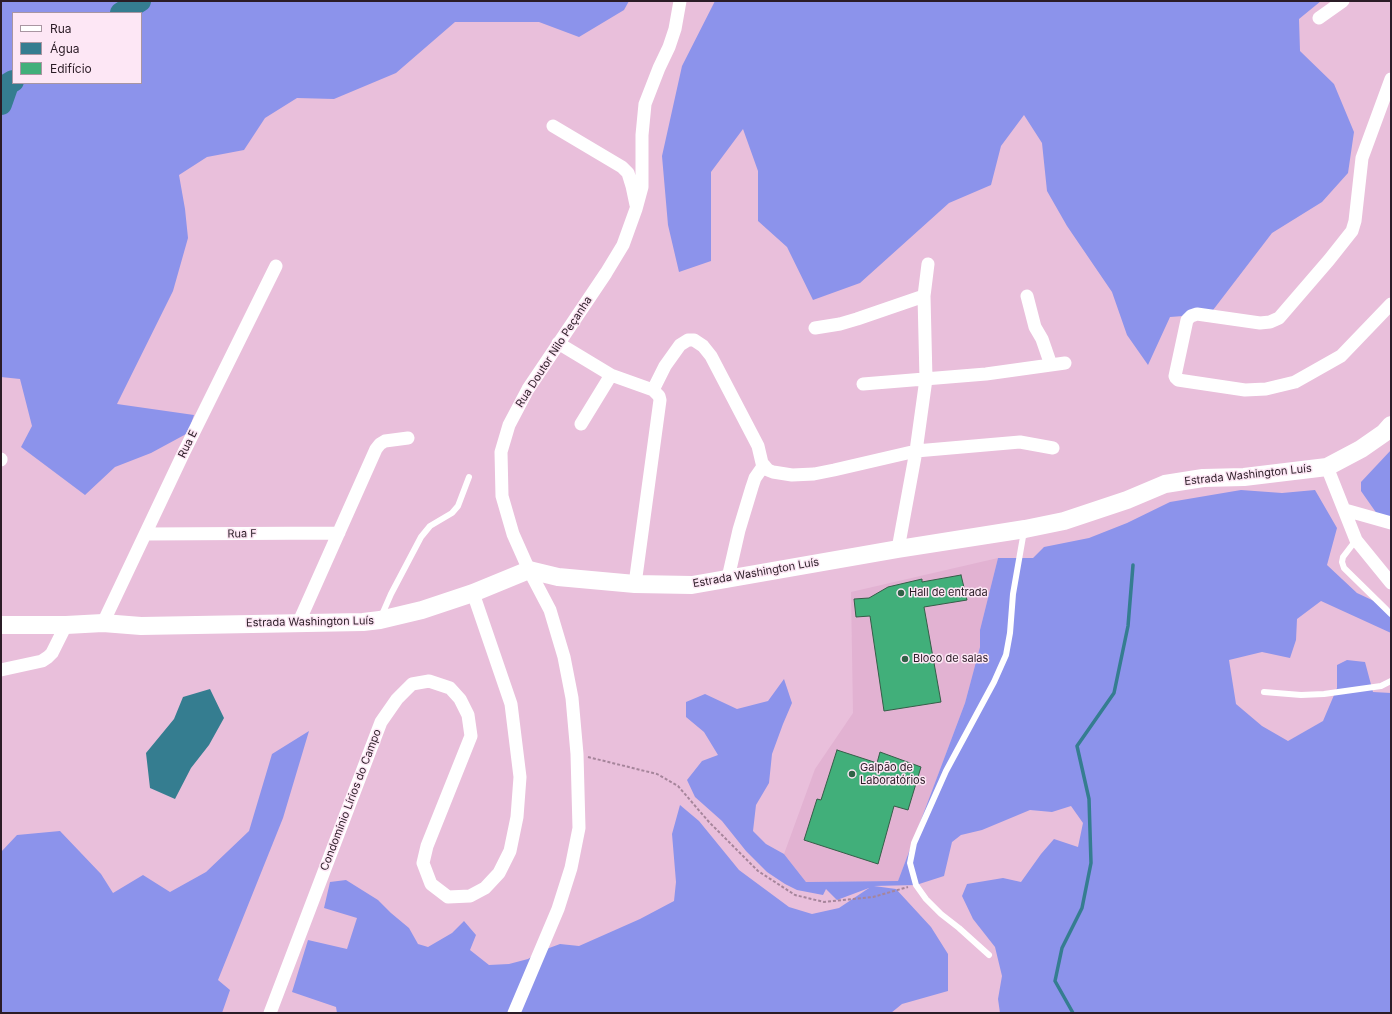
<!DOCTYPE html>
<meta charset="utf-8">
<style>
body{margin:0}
#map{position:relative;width:1392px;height:1014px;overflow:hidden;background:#e9bfdb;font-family:Inter,sans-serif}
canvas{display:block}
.frame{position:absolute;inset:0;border:2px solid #2b1c26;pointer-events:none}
.legend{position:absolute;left:12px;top:12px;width:130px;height:72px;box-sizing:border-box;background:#fde7f5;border:1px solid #a996a2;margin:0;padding:5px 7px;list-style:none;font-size:12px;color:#2b1c26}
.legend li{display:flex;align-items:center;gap:8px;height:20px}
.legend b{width:20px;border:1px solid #a996a2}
</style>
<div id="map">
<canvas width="1392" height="1014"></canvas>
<div class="frame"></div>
<ul class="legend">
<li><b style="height:5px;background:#fff"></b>Rua</li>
<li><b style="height:11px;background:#357d90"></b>Água</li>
<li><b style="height:11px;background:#41af7a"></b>Edifício</li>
</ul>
</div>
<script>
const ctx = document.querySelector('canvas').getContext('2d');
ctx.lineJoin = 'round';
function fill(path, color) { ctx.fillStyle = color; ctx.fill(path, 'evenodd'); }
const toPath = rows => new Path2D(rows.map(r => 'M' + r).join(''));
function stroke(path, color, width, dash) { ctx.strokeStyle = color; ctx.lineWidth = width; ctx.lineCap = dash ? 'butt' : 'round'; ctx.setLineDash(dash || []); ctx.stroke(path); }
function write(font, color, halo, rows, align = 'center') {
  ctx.font = font + ' Inter,sans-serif'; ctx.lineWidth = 3; ctx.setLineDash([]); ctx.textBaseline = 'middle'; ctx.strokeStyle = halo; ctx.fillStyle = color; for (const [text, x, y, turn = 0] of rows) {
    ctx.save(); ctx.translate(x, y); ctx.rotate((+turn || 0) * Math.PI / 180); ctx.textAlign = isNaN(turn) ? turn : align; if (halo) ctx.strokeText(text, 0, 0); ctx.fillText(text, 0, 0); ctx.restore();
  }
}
fill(toPath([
 [998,558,980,630,980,647,965,703,898,881,806,882,784,854,815,769,853,713,851,592]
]), '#e2b2d2');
fill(toPath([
 [1,1,629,1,624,10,579,37,539,22,455,22,396,73,334,99,297,98,265,118,244,150,207,157,179,175,185,209,188,238,173,291,117,404,194,415,188,433,151,453,115,467,85,495,21,447,32,426,20,379,1,377],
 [13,13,141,13,141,83,13,83],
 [715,1,1321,1,1299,19,1300,51,1334,84,1354,132,1348,173,1322,202,1272,233,1210,314,1170,317,1148,365,1127,335,1112,292,1067,226,1047,191,1042,143,1024,115,1001,146,991,185,949,203,860,283,813,300,787,247,758,221,758,171,743,129,711,172,711,261,679,272,668,225,662,156,682,66],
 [1391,450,1391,523,1382,521,1361,491,1361,482],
 [1241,490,1282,493,1315,490,1337,528,1327,565,1357,593,1391,609,1391,633,1321,601,1297,619,1296,640,1290,658,1262,652,1229,660,1236,704,1262,726,1288,741,1323,721,1337,688,1337,665,1347,660,1365,662,1373,692,1391,693,1391,1013,1000,1013,998,999,1002,976,995,947,973,919,962,896,967,884,1003,878,1021,882,1041,854,1054,839,1078,847,1083,823,1071,806,1052,812,1030,810,982,830,961,835,952,842,944,876,916,885,874,886,896,889,931,927,948,954,948,991,902,1004,891,1013,337,1013,336,1007,292,992,308,940,347,949,357,918,324,908,330,882,346,880,378,900,391,913,409,928,418,944,428,947,452,933,464,921,476,935,470,950,489,965,509,964,528,959,541,951,560,944,579,946,640,919,674,901,676,882,672,834,680,805,699,821,739,870,789,907,812,914,839,908,869,888,837,900,826,889,823,895,797,890,785,884,767,872,746,851,722,821,695,797,687,780,702,761,718,755,704,732,686,717,686,702,705,694,737,709,768,701,784,679,792,703,783,724,772,754,769,783,756,805,753,831,766,844,784,854,806,882,898,881,965,703,980,647,980,630,998,558,1033,558,1044,547,1089,538,1127,523,1170,502],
 [309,731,283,818,218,980,230,990,222,1013,1,1013,1,852,17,835,60,831,101,874,113,893,143,875,170,892,206,872,249,831,272,754]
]), '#8c93eb');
fill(toPath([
 [210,689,224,718,209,745,191,768,175,799,150,788,146,753,174,719,183,697]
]), '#357d90');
stroke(toPath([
 [1073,1013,1055,981,1062,948,1082,908,1091,863,1089,799,1077,746,1114,693,1128,626,1133,565]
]), '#357d90', 3.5);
stroke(toPath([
 [121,13,140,1],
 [1,104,8,84,13,81]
]), '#357d90', 22);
const building = toPath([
 [961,575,967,600,924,607,941,702,884,711,870,616,856,617,854,599,869,598,888,587,922,579,922,582,961,575],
 [837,750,877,763,880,752,921,767,908,810,894,806,878,864,804,840,817,799,821,800,837,750]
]);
fill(building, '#41af7a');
stroke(building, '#355e48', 1);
stroke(toPath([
 [588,757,657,774,678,786,709,822,758,871,795,895,824,902,873,897,908,887]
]), '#a6859b', 2, [3, 2]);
stroke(toPath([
 [1356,540,1343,557,1342,562,1344,568,1391,614],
 [381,617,391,594,421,537,430,526,452,513,458,506,469,477],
 [1264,692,1301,695,1324,694,1381,686,1391,681],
 [989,955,959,928,941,914,926,899,916,885,910,863,914,843,946,771,994,682,1006,655,1010,633,1013,594,1024,531]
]), '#fff', 6);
stroke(toPath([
 [1319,18,1343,1],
 [1391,79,1362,158,1355,221,1352,231,1329,260,1279,318,1270,322,1260,323,1197,314,1191,316,1187,320,1175,376,1176,378,1178,380,1245,390,1266,389,1295,382,1341,356,1391,304],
 [553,126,622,167,628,173,632,186,636,205],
 [1027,296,1035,327,1042,339,1051,365],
 [815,328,840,324,857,319,924,296],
 [558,343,611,375,581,424],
 [611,375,653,390,659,396,660,400,635,584],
 [863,384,986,374,1065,363],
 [653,390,665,366,680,345,688,340,694,340,703,346,711,356,758,446,762,463,768,470,773,472,792,475,814,474,834,470,916,451,1020,442,1053,448],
 [1,460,1,459],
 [1327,467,1356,540,1391,583],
 [1345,510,1391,523],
 [146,534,339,533],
 [898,549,916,451,926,379,924,296,928,264],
 [728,578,739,530,752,487,755,478,764,465],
 [103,623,184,452,276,266],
 [298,624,376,449,380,444,385,441,408,438],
 [1,670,42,661,48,657,52,653,66,625],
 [270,1013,381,722,397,699,412,684,429,681,450,688,460,699,468,715,471,736,427,846,423,863,431,884,448,897,470,896,485,888,499,873,510,851,517,817,520,777,511,704,473,593],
 [514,1013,558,909,571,868,579,828,577,754,572,698,564,657,550,610,529,570,513,534,502,496,501,452,509,425,528,389,606,273,623,245,636,209,642,187,642,135,645,104,659,68,669,47,675,29,680,1]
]), '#fff', 13);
stroke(toPath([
 [1,625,66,625,103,623,141,626,363,622,380,620,422,610,473,593,529,570,558,577,635,584,692,585,898,549,1025,529,1064,521,1127,500,1165,484,1203,478,1244,477,1327,467,1361,449,1384,433,1391,425]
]), '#fff', 18);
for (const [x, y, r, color] of [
 [901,593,4,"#2f6247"],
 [905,659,4,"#2f6247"],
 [852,774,4,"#2f6247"]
]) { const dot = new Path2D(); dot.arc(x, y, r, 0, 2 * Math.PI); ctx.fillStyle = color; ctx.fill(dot); stroke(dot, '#fde7f5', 1.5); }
write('11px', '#2b1c26', '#fde7f5', [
 ["Rua Doutor Nilo Peçanha",554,352,-57],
 ["Rua E",188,444,-64],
 ["Estrada Washington Luís",1248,475,-6],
 ["Rua F",242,534,-1],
 ["Estrada Washington Luís",756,573,-10],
 ["Estrada Washington Luís",310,622,-1],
 ["Condomínio Lírios do Campo",351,800,-69]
]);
write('11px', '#2b1c26', '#fde7f5', [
 ["Hall de entrada",909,593],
 ["Bloco de salas",913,659],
 ["Galpão de",860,768],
 ["Laboratórios",860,781]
], 'left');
</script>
